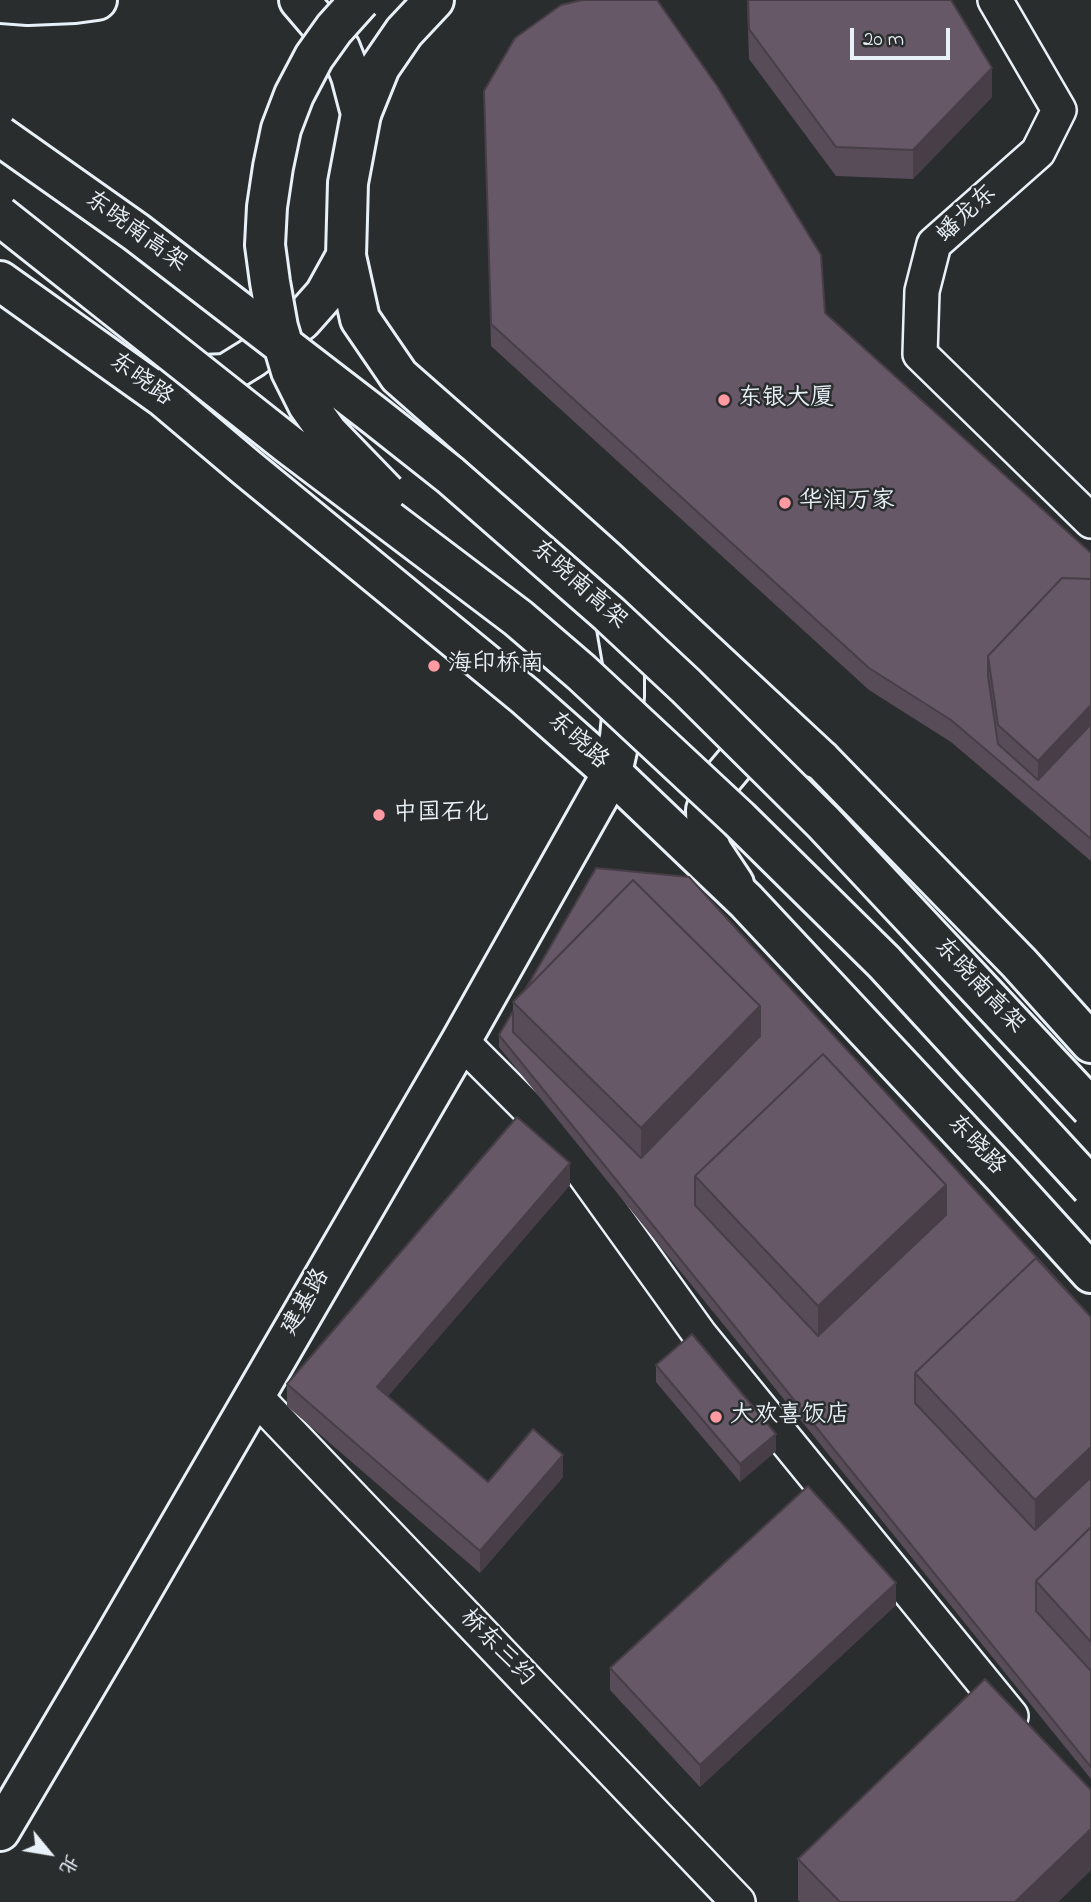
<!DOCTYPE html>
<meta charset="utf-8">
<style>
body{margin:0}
#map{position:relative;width:1091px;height:1902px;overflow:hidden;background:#2a2d2e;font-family:"Indie Flower","LXGW WenKai TC",sans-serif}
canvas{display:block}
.north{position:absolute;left:14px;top:1818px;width:70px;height:70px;-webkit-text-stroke:5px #2a2d2e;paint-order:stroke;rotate:120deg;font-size:19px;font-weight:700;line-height:28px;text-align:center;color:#e8f1f8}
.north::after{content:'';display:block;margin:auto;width:24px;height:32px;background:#e8f1f8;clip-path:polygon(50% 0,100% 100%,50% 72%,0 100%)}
.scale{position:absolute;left:850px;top:28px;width:100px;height:32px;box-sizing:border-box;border:4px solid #e8f1f8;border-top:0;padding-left:9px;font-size:21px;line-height:24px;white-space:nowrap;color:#e8f1f8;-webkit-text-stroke:5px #2a2d2e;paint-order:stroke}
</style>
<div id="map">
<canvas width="1091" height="1902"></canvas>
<div class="north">北</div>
<div class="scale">20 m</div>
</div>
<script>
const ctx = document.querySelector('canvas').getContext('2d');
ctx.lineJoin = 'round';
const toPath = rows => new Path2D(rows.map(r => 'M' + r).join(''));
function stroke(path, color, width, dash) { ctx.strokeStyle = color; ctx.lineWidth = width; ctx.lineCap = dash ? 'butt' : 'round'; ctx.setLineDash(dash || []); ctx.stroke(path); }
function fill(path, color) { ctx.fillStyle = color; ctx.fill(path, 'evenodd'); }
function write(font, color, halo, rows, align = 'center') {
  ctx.font = font + ' "Indie Flower","LXGW WenKai TC",sans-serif'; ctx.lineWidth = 5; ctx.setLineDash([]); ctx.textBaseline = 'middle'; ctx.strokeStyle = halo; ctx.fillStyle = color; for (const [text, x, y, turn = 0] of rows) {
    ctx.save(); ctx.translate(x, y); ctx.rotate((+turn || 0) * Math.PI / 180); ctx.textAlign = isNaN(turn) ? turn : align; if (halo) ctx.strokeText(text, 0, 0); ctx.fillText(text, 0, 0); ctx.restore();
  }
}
const street = toPath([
 [995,0,1059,110,1038,152,934,244,922,291,920,354,1091,521],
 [461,1041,559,1139,700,1335,1011,1716],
 [254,1395,738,1902]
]);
const secondary = toPath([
 [361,114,380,67,404,32,434,0],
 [734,884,712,851,707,838,706,810,715,787,736,762,745,755,760,749,774,748,791,750,821,760],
 [0,1831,113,1640,461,1041,612,773,620,737,624,696,624,668,612,599]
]);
const primary = toPath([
 [299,0,340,48,351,76,361,114,348,183,346,256,360,319,399,376,498,463,605,559,821,760,1019,963,1091,1043],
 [0,281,163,397,247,468,525,696,612,773,746,901,1004,1177,1091,1273],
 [177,376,226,374,252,358,302,320,325,294,346,256]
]);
const highway = toPath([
 [0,3,28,5,75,3,97,0]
]);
stroke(street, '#e8f1f8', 38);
stroke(secondary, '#e8f1f8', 44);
stroke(primary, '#e8f1f8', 44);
stroke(highway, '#e8f1f8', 44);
stroke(street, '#2a2d2e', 33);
stroke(secondary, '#2a2d2e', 38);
stroke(primary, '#2a2d2e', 38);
stroke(highway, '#2a2d2e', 38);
const highwayBridge = toPath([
 [360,0,334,29,314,57,294,95,281,129,273,167,267,207,265,245,270,282,278,327,291,371,308,405,328,433,386,493],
 [0,136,136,232,374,415,450,475,609,614,686,686,824,823,1091,1108],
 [0,216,288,444,518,618,581,672,739,819,884,962,1091,1187]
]);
stroke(highwayBridge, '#e8f1f8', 44, []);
stroke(highwayBridge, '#2a2d2e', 38);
fill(toPath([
 [747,0,951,0,992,97,913,179,836,176,749,59],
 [484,91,825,313,1091,553,1091,861,951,742,869,690,491,346],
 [513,1002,1091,1317,1091,1779,499,1047,499,1035,513,1011],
 [570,1185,388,1396,488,1482,563,1477,480,1573,287,1406,287,1384],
 [656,1365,776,1451,740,1482,656,1382],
 [896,1605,700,1787,610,1690,610,1668],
 [798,1859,1091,1870,1058,1902,800,1902,798,1900]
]), '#584c58');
fill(toPath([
 [992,68,992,97,913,179,913,150],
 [1091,705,1091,746,1038,794,1038,761],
 [760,1006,760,1048,641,1170,641,1128],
 [570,1163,570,1185,377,1409,377,1387],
 [946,1185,946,1227,818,1348,818,1306],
 [776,1434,776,1451,740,1482,740,1464],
 [1091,1447,1091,1489,1035,1542,1035,1500],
 [563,1455,563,1477,480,1573,480,1551],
 [896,1583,896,1605,700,1787,700,1765],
 [1091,1829,1091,1870,1058,1902,1015,1902]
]), '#473e47');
const building = toPath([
 [582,0,657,0,717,86,821,255,825,313,1091,553,1091,579,1062,578,988,656,988,676,998,744,1038,780,1091,724,1091,839,951,720,869,668,491,324,484,91,515,38,561,5,582,0],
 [748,0,951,0,992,68,913,150,836,147,749,29,748,0],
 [1062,578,1091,579,1091,705,1038,761,998,725,988,656,1062,578],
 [596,868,689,877,1091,1317,1036,1258,915,1373,915,1403,1035,1530,1091,1477,1091,1527,1036,1581,1036,1611,1091,1671,1091,1767,499,1035,513,1011,513,1032,641,1158,760,1036,760,1006,633,880,525,990,596,868],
 [823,1054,946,1185,946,1215,818,1336,695,1205,695,1176,823,1054],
 [633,880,760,1006,641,1128,513,1002,633,880],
 [823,1054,946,1185,818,1306,695,1176,823,1054],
 [517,1117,570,1163,377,1387,488,1482,533,1429,563,1455,480,1551,287,1384,517,1117],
 [1036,1258,1091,1317,1091,1447,1035,1500,915,1373,1036,1258],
 [692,1334,776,1434,740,1464,656,1365,692,1334],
 [808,1486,896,1583,700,1765,610,1668,808,1486],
 [1091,1527,1091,1642,1036,1581,1091,1527],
 [985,1679,1091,1790,1091,1829,1015,1902,840,1902,798,1859,985,1679]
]);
fill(building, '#665866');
stroke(building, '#473e47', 2);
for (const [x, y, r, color] of [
 [724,400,7,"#ff9aa2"],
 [785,503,7,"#ff9aa2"],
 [434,666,7,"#ff9aa2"],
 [379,815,7,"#ff9aa2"],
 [716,1417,7,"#ff9aa2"]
]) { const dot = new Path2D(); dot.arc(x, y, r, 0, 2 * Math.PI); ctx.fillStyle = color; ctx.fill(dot); stroke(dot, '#2a2d2e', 2.5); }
write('24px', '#e8f1f8', '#2a2d2e', [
 ["蟠龙东",968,215,-43],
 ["东晓南高架",135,233,36],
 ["东晓路",140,381,36],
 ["东晓南高架",578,586,42],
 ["东晓路",577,742,42],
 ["东晓南高架",978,987,47],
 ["东晓路",975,1146,47],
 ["建基路",307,1303,-60],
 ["桥东三约",496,1649,46]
]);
write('24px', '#e8f1f8', '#2a2d2e', [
 ["东银大厦",738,400],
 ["华润万家",799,503],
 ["海印桥南",448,666],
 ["中国石化",393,815],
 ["大欢喜饭店",730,1417]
], 'left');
</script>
